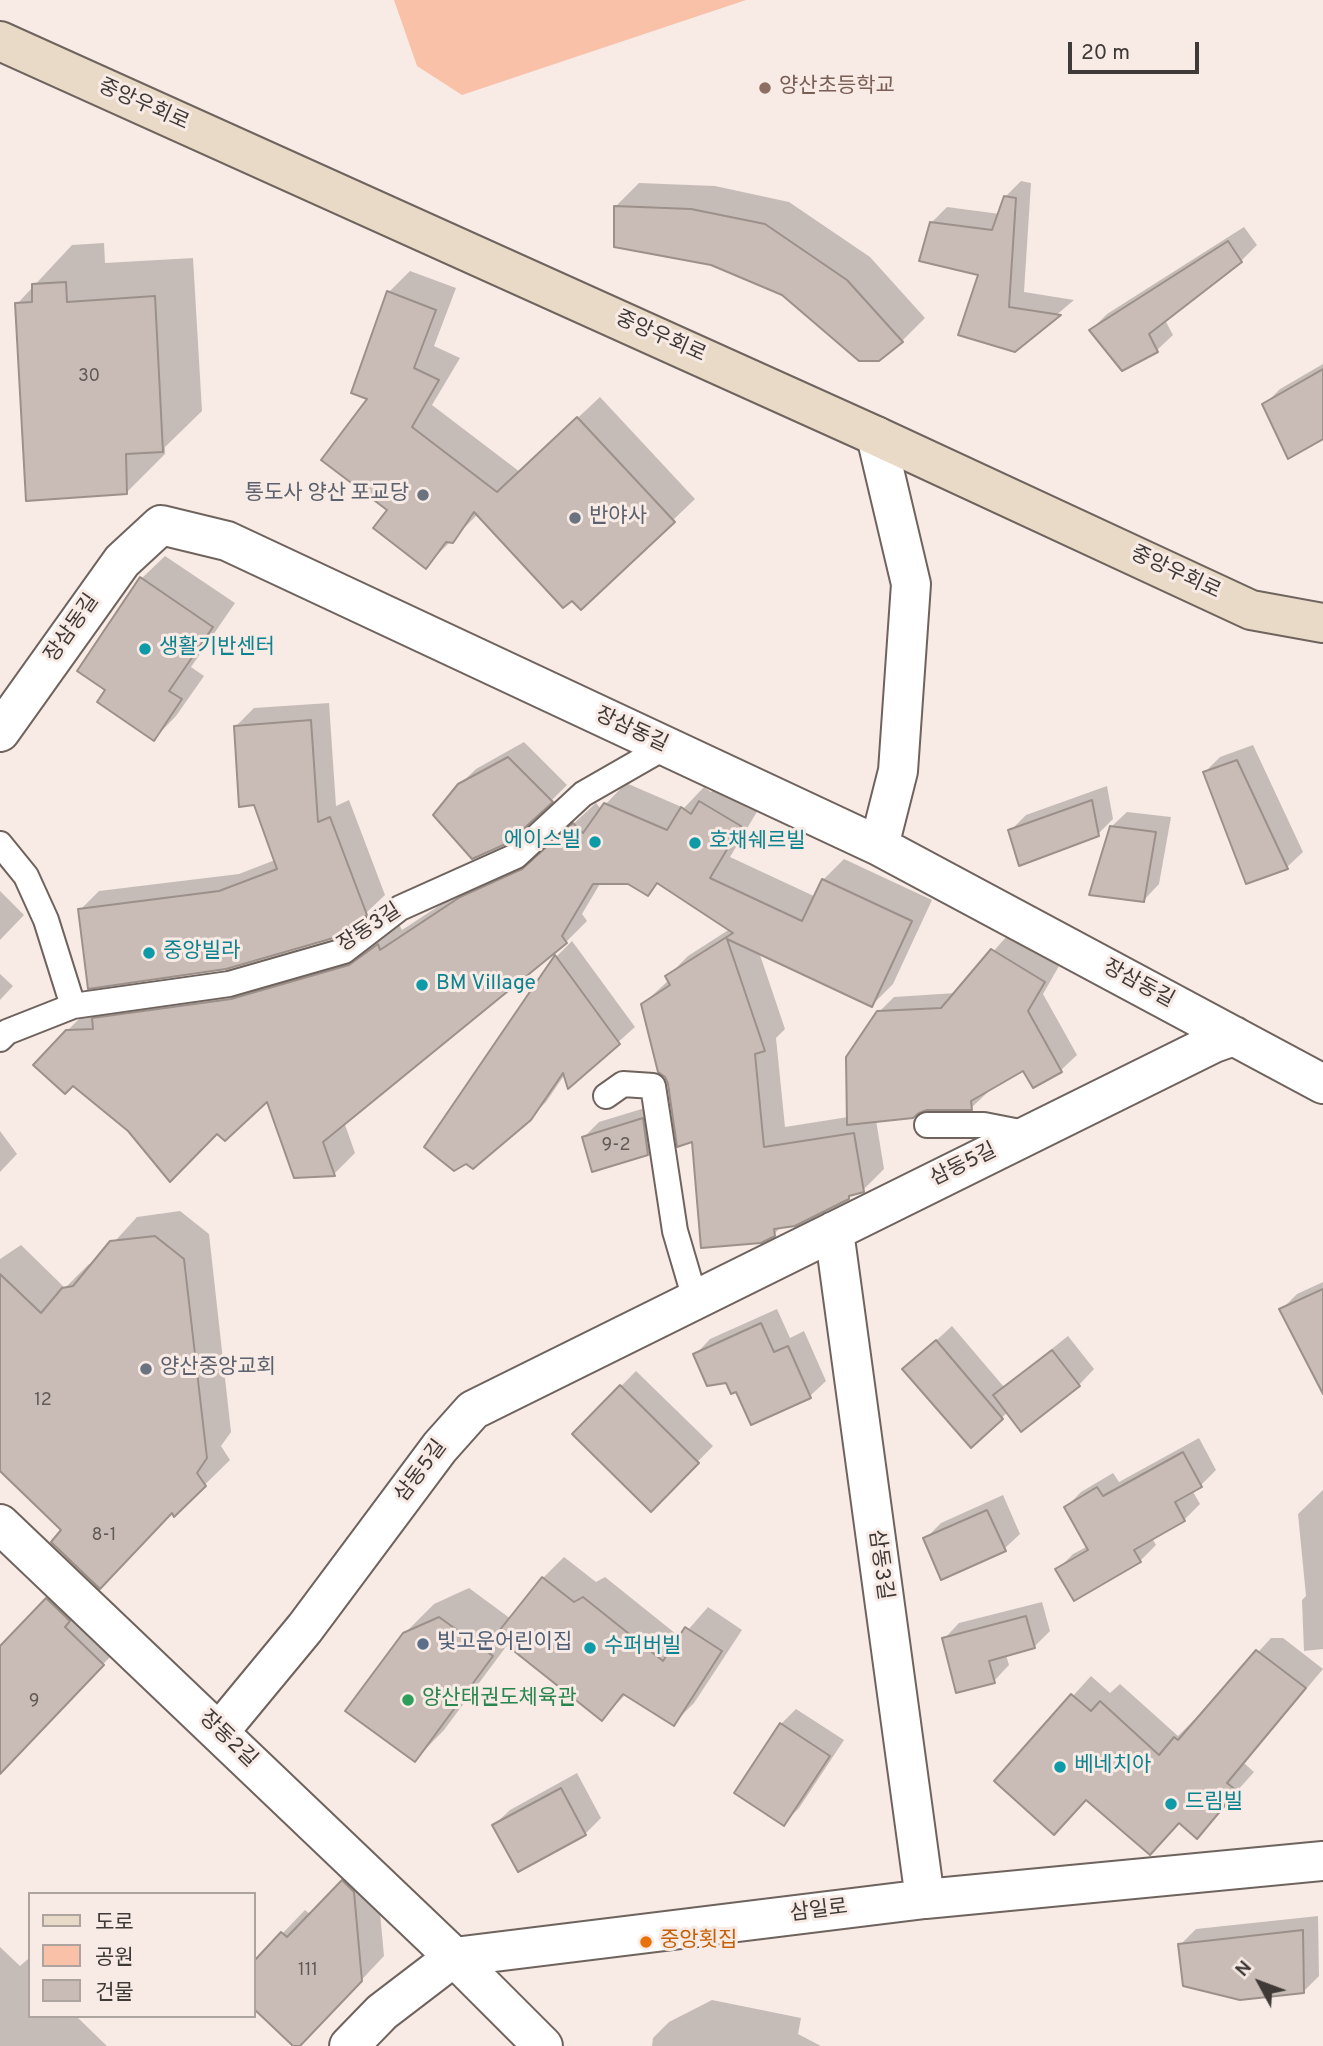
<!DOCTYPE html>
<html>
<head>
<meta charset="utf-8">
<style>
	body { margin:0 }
	#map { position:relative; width:1323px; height:2046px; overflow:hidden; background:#f8ebe5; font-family:Overpass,"Noto Sans KR",sans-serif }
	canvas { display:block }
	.legend { position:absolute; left:28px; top:1892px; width:228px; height:126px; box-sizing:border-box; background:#f8ebe5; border:2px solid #aea49f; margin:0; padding:9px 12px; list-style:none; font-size:21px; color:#3f3a37 }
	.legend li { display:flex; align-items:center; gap:14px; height:35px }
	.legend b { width:35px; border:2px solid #aea49f }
	.north { position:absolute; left:1225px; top:1948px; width:70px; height:70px; -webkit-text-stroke:5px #f8ebe5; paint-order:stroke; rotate:311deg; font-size:19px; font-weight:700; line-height:28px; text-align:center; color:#3f3a37 }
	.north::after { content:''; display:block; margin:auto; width:24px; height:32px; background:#3f3a37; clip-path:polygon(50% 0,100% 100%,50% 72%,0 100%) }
	.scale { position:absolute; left:1068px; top:42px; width:131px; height:32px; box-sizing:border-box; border:4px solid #3f3a37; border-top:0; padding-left:9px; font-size:21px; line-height:24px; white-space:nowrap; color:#3f3a37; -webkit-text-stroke:5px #f8ebe5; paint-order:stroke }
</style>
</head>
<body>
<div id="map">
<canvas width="1323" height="2046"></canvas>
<ul class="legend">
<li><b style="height:9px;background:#e8dac6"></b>도로</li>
<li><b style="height:19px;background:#f9c1a8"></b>공원</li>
<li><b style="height:19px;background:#c9bcb6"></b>건물</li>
</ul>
<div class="north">N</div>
<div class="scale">20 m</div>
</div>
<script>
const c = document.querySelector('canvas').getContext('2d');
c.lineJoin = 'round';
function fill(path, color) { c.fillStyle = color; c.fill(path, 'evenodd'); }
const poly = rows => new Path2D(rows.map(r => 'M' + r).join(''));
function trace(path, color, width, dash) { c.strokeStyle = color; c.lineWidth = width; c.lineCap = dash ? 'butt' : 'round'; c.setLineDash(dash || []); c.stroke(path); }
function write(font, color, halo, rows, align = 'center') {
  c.font = font + ' Overpass,"Noto Sans KR",sans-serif'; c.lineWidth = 6; c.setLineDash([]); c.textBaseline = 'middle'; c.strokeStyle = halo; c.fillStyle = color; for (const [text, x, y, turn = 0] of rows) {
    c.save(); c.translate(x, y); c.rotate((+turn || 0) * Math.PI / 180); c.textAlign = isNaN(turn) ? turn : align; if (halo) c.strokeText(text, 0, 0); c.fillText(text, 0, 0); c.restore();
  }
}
const green = poly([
	[394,0,746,0,462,95,417,66]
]);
const shadow = poly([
	[1021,181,1031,183,1024,292,1074,300,1015,350,980,274,931,223,947,207,1000,214,1005,197],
	[639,183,715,186,789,202,870,257,925,318,902,341,878,360,783,293,616,206],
	[1244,227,1257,245,1241,261,1165,320,1173,335,1157,350,1123,369,1091,330,1107,314],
	[104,243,105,263,193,258,202,411,165,447,165,454,126,493,17,304,72,245],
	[410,271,456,288,434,346,460,358,432,405,520,472,600,397,695,499,581,608,478,514,426,566,390,510,369,399,389,292],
	[1323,364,1323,437,1265,404,1280,389],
	[165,556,235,603,191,667,204,676,176,716,154,739,107,690,142,578],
	[329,703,336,806,349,800,385,895,366,913,80,910,99,891,239,874,275,860,235,727,254,708],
	[524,742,567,785,551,801,459,785,476,769],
	[1253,745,1303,852,1287,867,1247,882,1205,772,1220,757],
	[722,781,761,805,730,857,816,897,823,880,844,859,932,900,893,984,872,1005,759,952,785,1029,776,1038,785,1127,848,1117,878,1013,894,997,956,993,1008,935,1059,966,1043,994,1077,1055,1061,1070,1033,1086,1024,1069,986,1090,987,1093,971,1108,927,1108,876,1120,884,1169,863,1190,782,1226,774,1234,694,1140,669,1083,643,1004,669,980,667,977,688,956,730,929,659,882,648,893,628,882,601,882,582,914,587,921,566,942,344,1122,355,1153,334,1174,295,1177,268,1099,67,1031,89,1009,372,945,399,924,402,930,483,877,546,849,596,803,601,809,626,783,684,808,704,787,711,792],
	[1107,786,1113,819,1098,834,1010,831,1026,815],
	[1127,812,1171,817,1159,884,1144,900,1111,827],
	[0,891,24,915,0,940],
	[572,941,635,1027,569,1086,565,1074,546,1102,529,1119,466,1161,426,1147,557,956],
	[0,974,13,986,0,1000],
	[658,1104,663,1138,648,1154,584,1137,599,1122],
	[0,1131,17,1154,0,1172],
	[180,1211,209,1234,231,1432,221,1446,230,1460,175,1514,173,1511,64,1530,0,1469,0,1259,21,1245,65,1288,89,1264,95,1263,137,1217],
	[1323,1282,1323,1376,1281,1310,1297,1294],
	[777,1309,790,1338,804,1331,826,1381,810,1396,752,1422,737,1390,695,1355,710,1339],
	[952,1326,1004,1387,1068,1336,1094,1369,1079,1385,1008,1412,971,1445,905,1369],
	[636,1371,713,1446,651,1509,574,1434],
	[1199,1438,1216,1470,1201,1485,1192,1490,1200,1504,1184,1520,1152,1538,1156,1545,1140,1561,1075,1599,1058,1569,1073,1554,1088,1546,1066,1507,1081,1492,1113,1473,1119,1482],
	[1323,1490,1323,1649,1304,1651,1302,1600,1306,1596,1298,1514],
	[1003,1495,1020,1534,1004,1549,925,1539,941,1523],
	[564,1557,596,1582,605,1577,681,1638,708,1607,742,1630,694,1703,673,1724,626,1694,602,1719,508,1644,444,1730,415,1760,404,1634,434,1604,469,1588,511,1619,543,1578],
	[76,1570,98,1591,92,1596,132,1634,46,1724,0,1738,0,1649],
	[1042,1602,1050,1631,1034,1647,1006,1655,1009,1665,994,1681,944,1639,959,1623],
	[1271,1638,1283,1638,1323,1669,1244,1763,1254,1772,1197,1836,1180,1822,1150,1853,1087,1798,996,1781,1091,1676,1110,1693,1120,1684,1178,1736,1194,1720,1196,1721],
	[796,1709,844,1740,799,1808,784,1823,781,1724],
	[577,1773,601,1818,585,1834,494,1825,510,1810],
	[366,1859,376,1869,384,1956,319,2025,298,2046,295,2046,254,2007,254,1963,305,1910,310,1914],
	[1318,1916,1319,1976,1303,1992,1180,1945,1196,1929],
	[0,1947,20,1966,28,1959,30,1961,30,2016,76,2016,107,2046,0,2046],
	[712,2000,801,2018,798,2034,821,2046,652,2046,653,2038,669,2022]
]);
const building = poly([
	[1004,196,1016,198,1009,307,1061,315,1015,352,958,335,978,275,919,261,930,222,992,230,1004,196],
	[614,206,691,209,765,224,847,280,903,342,879,361,859,361,782,295,711,265,614,247,614,206],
	[1228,241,1242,262,1149,334,1158,352,1122,371,1089,330,1228,241],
	[66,282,67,302,155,296,163,452,126,454,127,494,26,501,15,303,32,302,32,284,66,282],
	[387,291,436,310,414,368,439,380,412,427,497,492,577,417,675,522,581,610,572,601,563,608,474,512,453,543,446,542,426,569,373,528,387,510,321,460,367,399,351,393,387,291],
	[1323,369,1323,439,1288,459,1262,404,1323,369],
	[140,577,213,627,169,691,182,699,154,741,97,702,105,690,77,671,140,577],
	[311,720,318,822,330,817,367,915,337,937,226,969,88,989,78,909,219,891,277,869,254,805,239,807,234,726,311,720],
	[508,757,553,802,508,843,472,859,433,815,458,784,508,757],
	[1237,760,1288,869,1246,884,1203,772,1237,760],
	[1092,800,1099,836,1019,866,1008,830,1092,800],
	[699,801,741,826,710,878,802,921,822,879,912,921,872,1007,727,939,765,1051,755,1054,764,1147,854,1133,864,1192,849,1196,849,1199,795,1226,774,1229,775,1236,761,1243,701,1248,692,1142,677,1147,668,1084,665,1077,658,1072,641,1004,670,985,665,976,733,933,657,883,648,896,628,884,593,884,562,936,567,943,323,1142,335,1176,294,1178,267,1102,225,1141,217,1134,170,1182,128,1131,73,1086,65,1094,33,1065,66,1030,93,1029,92,1018,231,999,349,965,378,944,380,950,460,897,522,869,573,823,583,833,604,803,667,830,681,807,691,814,699,801],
	[1110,826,1156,832,1144,902,1089,895,1110,826],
	[991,949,1045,982,1028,1011,1062,1072,1033,1088,1023,1071,971,1101,972,1110,927,1110,919,1113,913,1118,847,1125,846,1057,877,1011,941,1008,991,949],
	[555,955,620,1044,568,1089,563,1073,531,1120,473,1169,466,1164,454,1171,424,1147,555,955],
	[643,1118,648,1155,592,1172,582,1137,643,1118],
	[155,1236,184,1259,207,1458,197,1473,206,1486,174,1517,172,1513,100,1589,51,1542,61,1530,0,1471,0,1274,41,1313,62,1288,73,1286,110,1241,155,1236],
	[1323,1289,1323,1394,1279,1309,1323,1289],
	[761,1323,774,1352,788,1346,811,1398,751,1425,736,1392,731,1394,726,1383,707,1386,693,1354,761,1323],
	[936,1340,1003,1419,971,1448,902,1369,936,1340],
	[1052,1350,1080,1386,1021,1432,993,1395,1052,1350],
	[620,1385,699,1463,651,1512,572,1434,620,1385],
	[1183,1452,1202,1487,1175,1502,1185,1521,1134,1550,1141,1562,1074,1601,1055,1569,1088,1550,1064,1507,1097,1487,1103,1496,1183,1452],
	[987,1510,1006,1551,941,1580,923,1538,987,1510],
	[542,1577,574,1602,583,1597,663,1661,685,1627,722,1651,674,1726,623,1694,602,1721,495,1636,542,1577],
	[46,1598,70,1621,65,1627,104,1665,0,1774,0,1646,46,1598],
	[1026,1616,1035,1648,989,1661,995,1683,956,1693,942,1638,1026,1616],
	[439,1617,493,1656,415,1762,345,1711,403,1633,439,1617],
	[1256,1650,1306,1688,1227,1783,1237,1791,1197,1839,1179,1823,1150,1855,1086,1800,1054,1835,994,1781,1071,1694,1091,1711,1100,1701,1159,1755,1174,1737,1178,1740,1256,1650],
	[780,1723,830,1756,784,1826,734,1793,780,1723],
	[561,1788,586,1835,518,1872,492,1825,561,1788],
	[342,1880,354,1892,362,1981,300,2046,293,2046,254,2009,254,1961,281,1932,287,1937,342,1880],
	[1303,1930,1304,1993,1240,2000,1183,1986,1178,1944,1303,1930]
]);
const service = poly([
	[0,844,26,876,46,920,73,1006],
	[0,1039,7,1032,73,1006,229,984,344,951,400,908,516,856,583,794,665,747],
	[606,1096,623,1084,653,1086,675,1231,695,1299],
	[927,1125,984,1125,1030,1134]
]);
const minor = poly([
	[876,436,911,584,898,771,879,846],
	[0,732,122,561,161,525,227,541,879,846,1323,1084],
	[834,1231,925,1899],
	[0,1524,454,1957,543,2046],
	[219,1732,305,1628,440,1447,473,1410,1214,1043,1234,1036],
	[349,2046,382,2012,454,1957,925,1899,1323,1861]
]);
const secondary = poly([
	[0,41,876,436,1251,610,1323,623]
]);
const markers = [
	[765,88,7,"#8d6e63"],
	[423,495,7,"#6b7280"],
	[575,518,7,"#6b7280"],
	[145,649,7,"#0f9aa8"],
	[595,842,7,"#0f9aa8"],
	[695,843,7,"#0f9aa8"],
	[149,953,7,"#0f9aa8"],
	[422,985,7,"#0f9aa8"],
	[146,1369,7,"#6b7280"],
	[423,1644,7,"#5c6f8a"],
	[590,1648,7,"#0f9aa8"],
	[408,1700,7,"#2e9e5b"],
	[1060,1767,7,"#0f9aa8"],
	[1171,1804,7,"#0f9aa8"],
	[646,1942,7,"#e8710a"]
];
const numberNames = [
	["30",89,377],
	["9-2",616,1146],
	["12",43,1401],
	["8-1",104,1536],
	["9",34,1702],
	["111",308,1971]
];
const educationNames = [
	["양산초등학교",779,88]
];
const streetNames = [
	["중앙우회로",143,106,24],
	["중앙우회로",660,338,24],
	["중앙우회로",1175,574,25],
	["장삼동길",73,629,-55],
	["장삼동길",631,731,25],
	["장동3길",370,929,-33],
	["장삼동길",1138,985,28],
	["삼동5길",964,1166,-26],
	["삼동5길",422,1472,-53],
	["삼동3길",879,1565,82],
	["장동2길",227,1740,44],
	["삼일로",819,1912,-7]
];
const worshipNames = [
	["통도사 양산 포교당",409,495,"right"],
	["반야사",589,518],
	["양산중앙교회",160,1369]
];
const cultureNames = [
	["생활기반센터",159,649],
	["에이스빌",581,842,"right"],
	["호채쉐르빌",709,843],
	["중앙빌라",163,953],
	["BM Village",436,985],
	["수퍼버빌",604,1648],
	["베네치아",1074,1767],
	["드림빌",1185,1804]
];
const serviceNames = [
	["빛고운어린이집",437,1644]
];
const leisureNames = [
	["양산태권도체육관",422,1700]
];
const foodNames = [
	["중앙횟집",660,1942]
];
fill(green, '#f9c1a8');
fill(shadow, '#0003');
fill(building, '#c9bcb6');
trace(building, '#9c908a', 2);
trace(service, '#6f635e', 28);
trace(minor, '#6f635e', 42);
trace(secondary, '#6f635e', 42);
trace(service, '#fff', 24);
trace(minor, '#fff', 38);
trace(secondary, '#e8dac6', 38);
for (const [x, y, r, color] of markers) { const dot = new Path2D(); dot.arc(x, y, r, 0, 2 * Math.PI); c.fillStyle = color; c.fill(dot); trace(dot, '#f8ebe5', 2.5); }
write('18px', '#625a57', null, numberNames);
write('21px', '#785e54', '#f8ebe5', educationNames, 'left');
write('21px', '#3f3a37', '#f8ebe5', streetNames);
write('21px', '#5b616d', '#f8ebe5', worshipNames, 'left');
write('21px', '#0d838f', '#f8ebe5', cultureNames, 'left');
write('21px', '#4e5e75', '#f8ebe5', serviceNames, 'left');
write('21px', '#27864d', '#f8ebe5', leisureNames, 'left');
write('21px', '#c56008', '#f8ebe5', foodNames, 'left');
</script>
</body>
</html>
